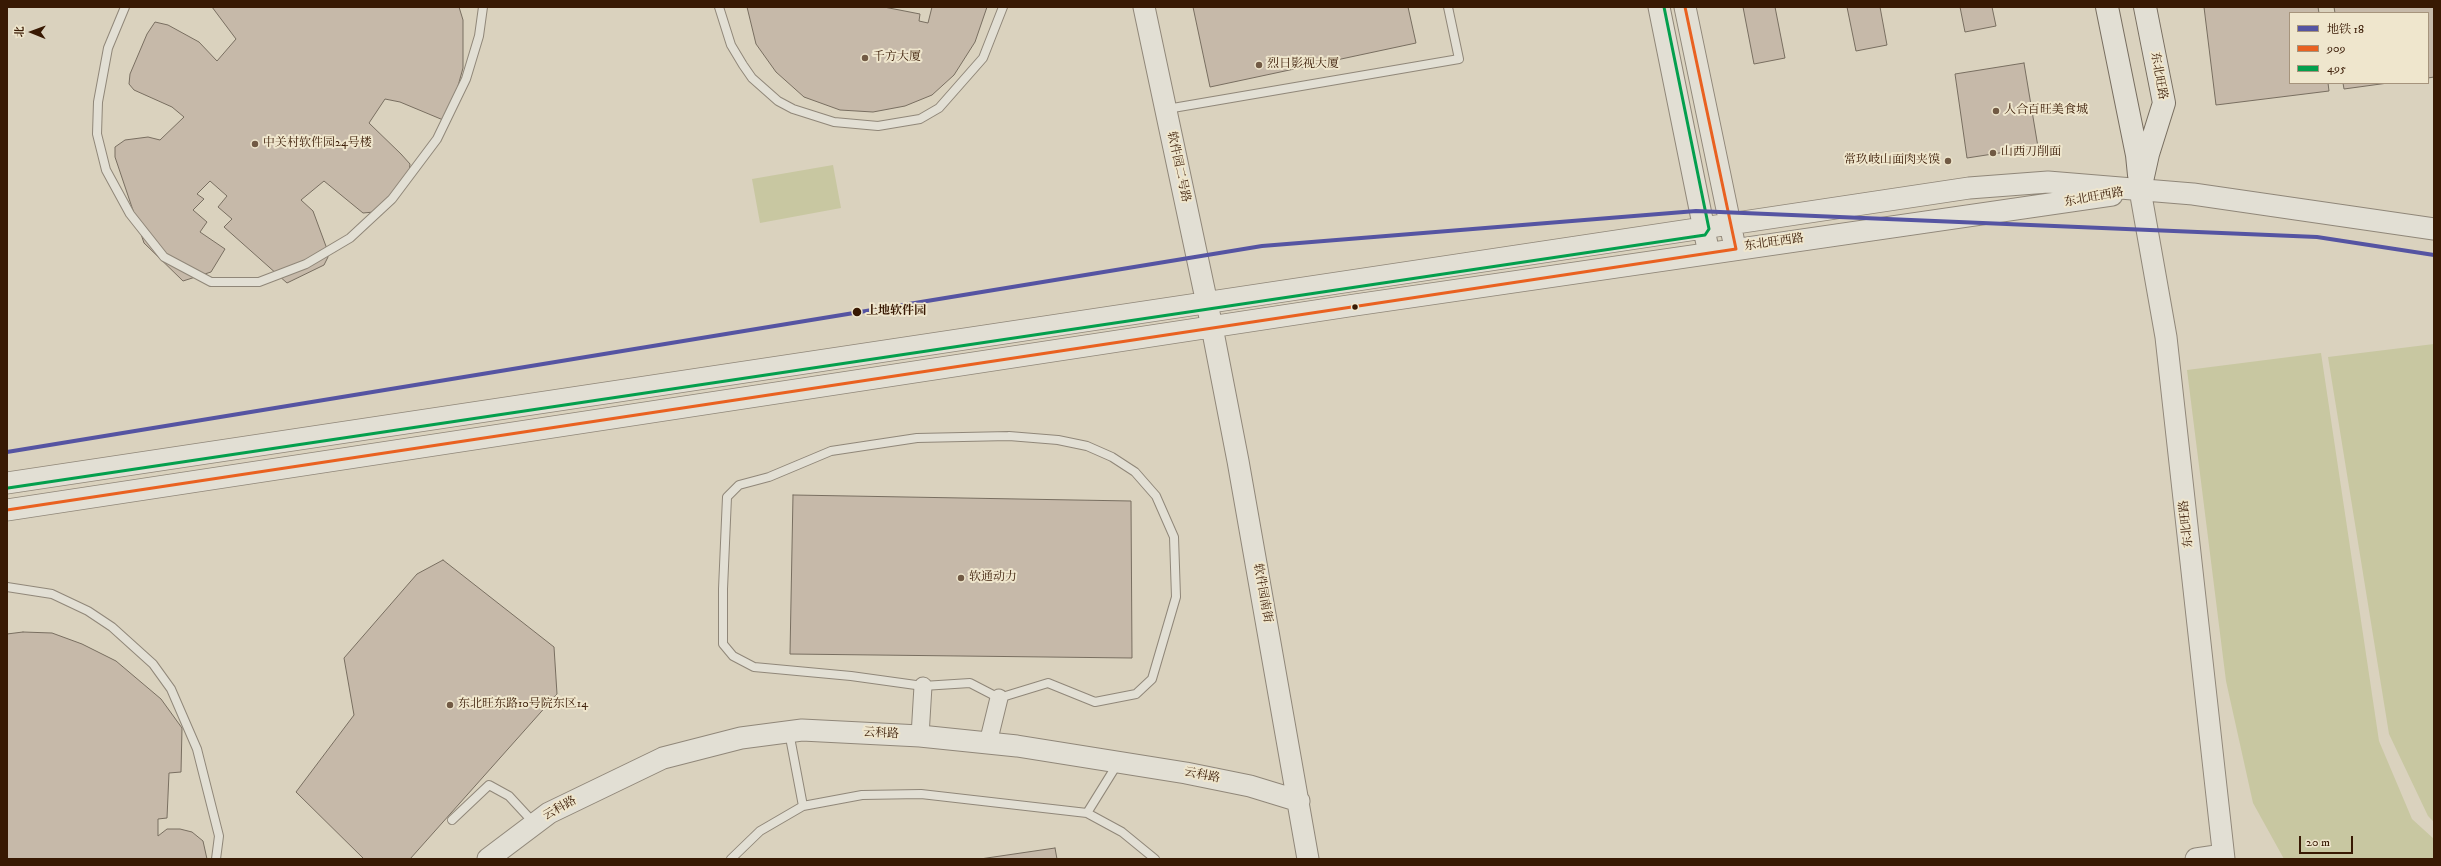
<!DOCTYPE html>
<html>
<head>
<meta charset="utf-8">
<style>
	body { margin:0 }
	#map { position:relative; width:2441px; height:866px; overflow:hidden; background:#dad2be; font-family:"IM FELL DW Pica","Noto Serif SC",serif }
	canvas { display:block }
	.frame { position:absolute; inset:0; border:8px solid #381903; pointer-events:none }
	.legend { position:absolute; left:2289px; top:12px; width:140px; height:72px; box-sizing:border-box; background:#efe6cd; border:1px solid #a6947c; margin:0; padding:5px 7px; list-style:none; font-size:12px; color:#381903 }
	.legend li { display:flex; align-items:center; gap:8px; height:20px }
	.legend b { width:20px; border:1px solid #a6947c }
	.north { position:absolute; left:12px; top:12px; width:40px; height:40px; -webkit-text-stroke:3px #efe6cd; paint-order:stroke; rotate:271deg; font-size:11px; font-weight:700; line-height:16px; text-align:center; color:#381903 }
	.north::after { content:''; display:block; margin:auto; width:14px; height:18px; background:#381903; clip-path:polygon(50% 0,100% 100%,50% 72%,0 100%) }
	.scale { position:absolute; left:2299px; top:836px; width:54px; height:18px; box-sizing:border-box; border:2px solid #381903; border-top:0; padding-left:5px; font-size:12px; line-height:14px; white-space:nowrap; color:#381903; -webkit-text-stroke:3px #efe6cd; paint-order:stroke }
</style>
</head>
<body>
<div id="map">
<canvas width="2441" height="866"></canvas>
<div class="frame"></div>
<ul class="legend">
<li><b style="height:5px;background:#5554a2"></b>地铁 18</li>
<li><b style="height:5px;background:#e96120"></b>909</li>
<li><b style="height:5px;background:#039f4d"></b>495</li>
</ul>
<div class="north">北</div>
<div class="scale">20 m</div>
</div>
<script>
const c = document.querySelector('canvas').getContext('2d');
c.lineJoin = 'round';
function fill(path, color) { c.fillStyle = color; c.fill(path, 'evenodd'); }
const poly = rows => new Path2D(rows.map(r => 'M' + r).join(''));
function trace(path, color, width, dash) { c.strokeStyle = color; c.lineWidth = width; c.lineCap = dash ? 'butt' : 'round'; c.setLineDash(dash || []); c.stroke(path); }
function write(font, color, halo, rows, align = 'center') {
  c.font = font + ' "IM FELL DW Pica","Noto Serif SC",serif'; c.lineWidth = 4; c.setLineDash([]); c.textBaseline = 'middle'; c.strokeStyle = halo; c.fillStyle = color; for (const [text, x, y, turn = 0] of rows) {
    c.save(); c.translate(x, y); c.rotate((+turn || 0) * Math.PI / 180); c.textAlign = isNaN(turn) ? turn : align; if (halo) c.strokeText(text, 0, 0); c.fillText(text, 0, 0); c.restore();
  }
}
const green = poly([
	[833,165,841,208,760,223,752,179],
	[2434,344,2434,822,2428,816,2389,734,2328,357],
	[2321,353,2379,741,2412,819,2434,839,2434,859,2284,859,2253,803,2226,681,2187,370]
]);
const building = poly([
	[212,7,459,7,463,20,463,68,448,122,400,102,385,99,369,123,401,154,410,164,409,173,399,189,374,212,363,213,324,181,301,200,313,211,327,249,328,257,324,265,287,283,224,227,232,219,218,207,227,196,210,181,197,194,204,199,193,210,207,222,200,232,225,249,211,272,183,281,144,243,115,157,115,147,125,140,148,137,160,140,184,117,172,107,134,90,129,84,130,74,147,34,155,22,168,25,199,42,217,61,236,39,212,7],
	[747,7,884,7,920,14,919,21,928,23,932,7,987,7,975,42,954,75,932,95,905,106,873,112,840,110,804,97,776,72,756,44,747,7],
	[1193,7,1408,7,1416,43,1210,87,1193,7],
	[1743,7,1775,7,1785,58,1754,64,1743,7],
	[1847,7,1880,7,1887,45,1856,51,1847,7],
	[1960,7,1992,7,1996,26,1965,32,1960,7],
	[2204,7,2318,7,2319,13,2290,13,2290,83,2328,83,2329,91,2216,105,2204,7],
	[2334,7,2434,7,2434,77,2428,78,2428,13,2335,13,2334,7],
	[2024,63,2038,147,1967,158,1955,74,2024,63],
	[2343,83,2388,83,2344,89,2343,83],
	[793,495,1131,501,1132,658,790,654,793,495],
	[443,560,554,647,557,694,410,859,364,859,296,792,354,715,344,658,417,574,443,560],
	[23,632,52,633,82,644,116,661,161,699,182,728,181,772,169,773,167,818,158,819,158,836,167,829,180,829,192,832,203,841,207,859,7,859,7,634,23,632],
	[1055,848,1057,859,980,859,1055,848]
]);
const service = poly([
	[125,7,108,48,98,102,97,134,106,170,130,214,164,257,211,282,259,282,306,264,350,238,392,199,437,139,466,79,479,36,483,7],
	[719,7,731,45,743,65,752,78,778,101,793,109,834,122,878,126,920,119,939,108,983,58,1003,7],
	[1167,109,1459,59,1448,7],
	[1009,436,1058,440,1087,446,1112,457,1135,472,1156,496,1174,537,1176,597,1152,679,1136,694,1095,702,1048,683,999,698,970,683,923,686,851,676,754,667,733,656,723,644,723,589,727,497,739,485,769,477,831,451,917,438,1009,436],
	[7,587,52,594,88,611,112,627,153,664,171,689,197,749,219,836,216,859],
	[1118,763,1087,813,1122,832,1155,859],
	[803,806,862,795,921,794,1087,813],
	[452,820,489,785,509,796,534,823],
	[731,859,760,831,803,806,789,732]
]);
const minor = poly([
	[920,736,923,686],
	[988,743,999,698]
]);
const tertiary = poly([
	[1144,7,1212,327,1238,461,1308,859],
	[1659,7,1707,244],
	[1685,7,1733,238],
	[2140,190,2166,337,2224,859],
	[7,483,1969,188,2048,182,2193,194,2434,229],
	[7,510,1355,305,2112,195],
	[488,859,549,813,663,758,741,738,802,730,920,736,1017,746,1186,773,1250,786,1299,801],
	[2196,859,2223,855]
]);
const secondary = poly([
	[2107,7,2137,155,2139,175],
	[2140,190,2148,154,2164,103,2145,7]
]);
const bus1 = poly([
	[7,510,1736,249,1685,7]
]);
const bus2 = poly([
	[8,488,1705,235,1709,229,1664,7]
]);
const metro1 = poly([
	[7,452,1262,246,1696,211,2317,237,2434,255]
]);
const markers = [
	[865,58,4,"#715a44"],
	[1259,65,4,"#715a44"],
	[1996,111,4,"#715a44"],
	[255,144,4,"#715a44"],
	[1993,153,4,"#715a44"],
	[1948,161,4,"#715a44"],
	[1355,307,3.5,"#381903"],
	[857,312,5,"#381903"],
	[961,578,4,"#715a44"],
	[450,705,4,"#715a44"]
];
const poiNames = [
	["千方大厦",873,58],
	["烈日影视大厦",1267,65],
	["人合百旺美食城",2004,111],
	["中关村软件园24号楼",263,144],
	["山西刀削面",2001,153],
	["常玖岐山面肉夹馍",1940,161,"right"],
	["软通动力",969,578],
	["东北旺东路10号院东区14",458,705]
];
const streetNames = [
	["东北旺路",2158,76,80],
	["软件园二号路",1178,167,78],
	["东北旺西路",2094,198,-10],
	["东北旺西路",1774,243,-8],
	["东北旺路",2187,524,-96],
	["软件园南街",1262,593,80],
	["云科路",881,734,3],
	["云科路",1202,776,11],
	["云科路",560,809,-29]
];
const stopNames = [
	["上地软件园",866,312]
];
fill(green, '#c8c7a1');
fill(building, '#c6b9a9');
trace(building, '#786e60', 1);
trace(service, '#908779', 10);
trace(minor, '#908779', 19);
trace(tertiary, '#908779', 23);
trace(secondary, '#786e60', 24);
trace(service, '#e2dfd4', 8);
trace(minor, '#e2dfd4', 17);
trace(tertiary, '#e2dfd4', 21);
trace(secondary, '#e2dfd4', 22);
trace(bus1, '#e96120', 3);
trace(bus2, '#039f4d', 3);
trace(metro1, '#5554a2', 4);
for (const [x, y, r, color] of markers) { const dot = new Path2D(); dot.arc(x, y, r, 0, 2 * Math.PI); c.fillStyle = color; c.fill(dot); trace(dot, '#efe6cd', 1.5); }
write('12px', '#381903', '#efe6cd', poiNames, 'left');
write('12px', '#381903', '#efe6cd', streetNames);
write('bold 12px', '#381903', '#efe6cd', stopNames, 'left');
</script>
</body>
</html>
